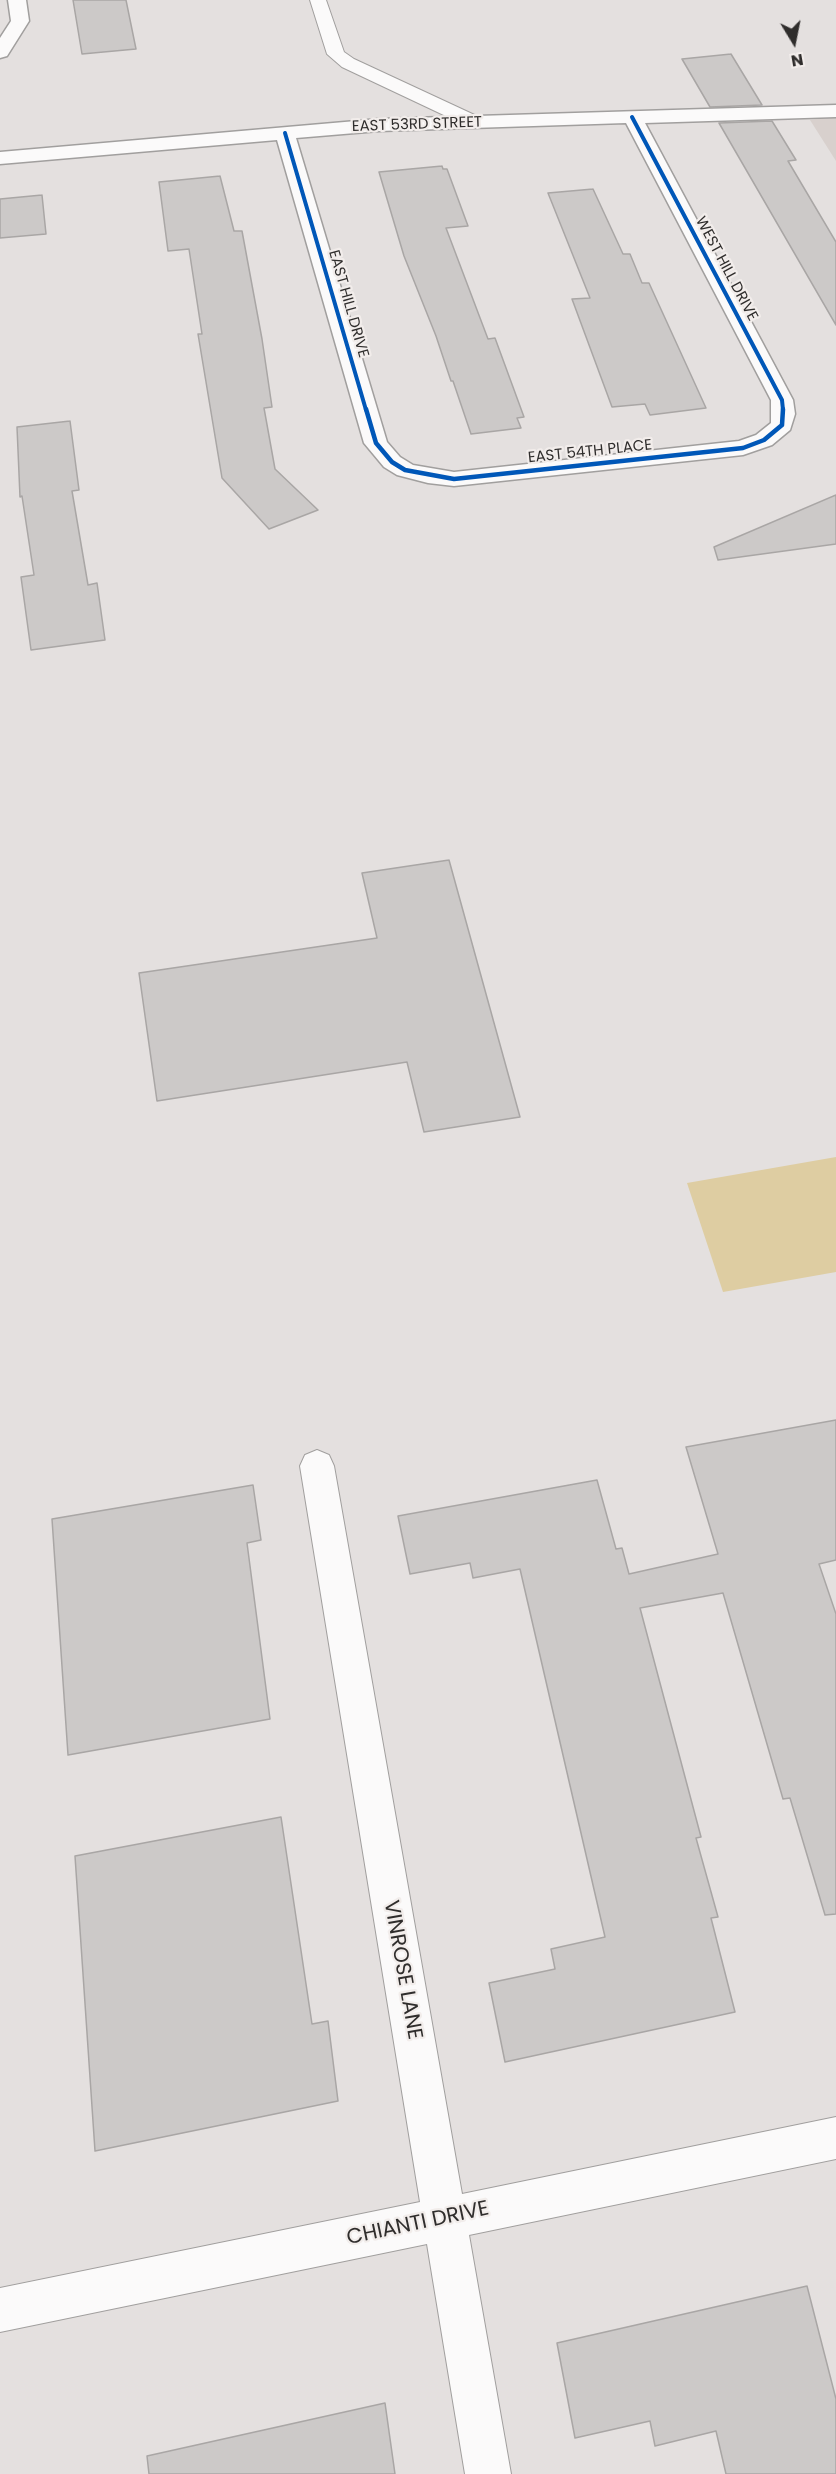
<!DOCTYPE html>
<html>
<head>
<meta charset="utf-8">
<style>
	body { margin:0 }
	#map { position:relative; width:836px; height:2474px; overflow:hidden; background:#e4e0df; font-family:Poppins,sans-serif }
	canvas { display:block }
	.north { position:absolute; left:764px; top:12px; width:60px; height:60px; -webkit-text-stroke:4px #f2edeb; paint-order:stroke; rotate:170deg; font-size:16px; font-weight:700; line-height:24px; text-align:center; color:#2f2d2c }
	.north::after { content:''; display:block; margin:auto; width:21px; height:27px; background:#2f2d2c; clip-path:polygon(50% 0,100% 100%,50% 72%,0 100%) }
</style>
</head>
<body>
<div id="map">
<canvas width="836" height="2474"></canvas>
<div class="north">N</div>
</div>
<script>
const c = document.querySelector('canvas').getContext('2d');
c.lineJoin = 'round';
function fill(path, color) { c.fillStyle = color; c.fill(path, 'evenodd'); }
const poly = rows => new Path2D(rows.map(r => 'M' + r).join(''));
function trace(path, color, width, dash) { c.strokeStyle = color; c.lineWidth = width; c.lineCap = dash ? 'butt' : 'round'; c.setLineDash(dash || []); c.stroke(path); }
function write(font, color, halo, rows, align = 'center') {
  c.font = font + ' Poppins,sans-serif'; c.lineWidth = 4.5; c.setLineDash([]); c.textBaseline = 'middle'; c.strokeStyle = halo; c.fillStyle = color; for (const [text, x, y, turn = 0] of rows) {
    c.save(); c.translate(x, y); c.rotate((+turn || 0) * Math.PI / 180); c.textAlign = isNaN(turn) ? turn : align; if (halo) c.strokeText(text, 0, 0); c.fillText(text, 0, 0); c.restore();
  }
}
const built = poly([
	[836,117,836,161,810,120]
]);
const green = poly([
	[836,1157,836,1272,723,1292,687,1183]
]);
const building = poly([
	[73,0,126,0,136,49,82,54,73,0],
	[731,54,762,105,710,107,682,59,731,54],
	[772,121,796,160,788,161,836,242,836,325,719,123,772,121],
	[442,166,443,169,447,169,468,226,446,228,488,339,495,338,524,417,517,418,521,428,471,434,453,381,451,381,436,336,404,256,379,172,442,166],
	[220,176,234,231,242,231,262,339,272,407,264,408,275,469,318,510,269,529,222,478,198,334,202,334,189,249,168,251,159,182,220,176],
	[593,189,623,254,630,254,642,283,649,283,706,408,650,415,645,404,612,407,572,299,590,298,548,193,593,189],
	[42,195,46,234,0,238,0,199,42,195],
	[70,421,79,490,72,491,88,585,97,583,105,640,31,650,21,577,34,575,22,496,20,497,17,427,70,421],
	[836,495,836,544,718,560,714,547,836,495],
	[449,860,520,1117,424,1132,407,1062,157,1101,139,973,377,938,362,873,449,860],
	[836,1420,836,1560,819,1564,836,1614,836,1914,825,1915,790,1798,783,1799,723,1593,640,1608,701,1837,696,1838,718,1917,711,1918,735,2012,505,2062,489,1983,555,1969,551,1949,605,1937,520,1569,473,1578,470,1563,410,1574,398,1516,597,1480,616,1549,622,1548,629,1574,718,1554,686,1447,836,1420],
	[253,1485,261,1540,247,1543,270,1719,68,1755,52,1519,253,1485],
	[281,1817,312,2024,328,2021,338,2101,95,2151,75,1856,281,1817],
	[807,2286,836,2399,836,2474,726,2474,716,2431,655,2446,650,2421,575,2438,557,2343,807,2286],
	[385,2403,395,2474,149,2474,147,2456,385,2403]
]);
const lane = poly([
	[310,0,326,0,344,52,354,59,481,118,483,122,481,126,467,126,342,67,327,54,310,0],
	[317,1450,329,1455,334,1466,462,2194,836,2117,836,2159,469,2235,511,2474,465,2474,427,2244,0,2332,0,2288,420,2202,300,1466,305,1455,317,1450]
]);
const street = poly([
	[8,0,26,0,29,21,7,56,0,58,0,38,11,21,8,0],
	[836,105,836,117,645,123,793,400,795,414,790,430,772,445,743,455,454,486,428,483,397,475,384,467,364,443,277,140,0,164,0,152,379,119,836,105],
	[626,123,771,400,771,423,756,435,739,441,454,472,413,465,400,457,387,442,296,138,379,131,626,123]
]);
const cyclewayFar1 = poly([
	[632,117,782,400,783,410],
	[285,133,366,410]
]);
const cycleway = poly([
	[366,409,376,443,392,462,405,470,454,479,743,448,764,440,782,425,783,409]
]);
const farStreetnames = [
	["EAST 53RD STREET",417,125,-2],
	["WEST HILL DRIVE",726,269,62],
	["EAST HILL DRIVE",348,304,74],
	["EAST 54TH PLACE",590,452,-6]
];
const nearStreetnames = [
	["VINROSE LANE",402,1970,80],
	["CHIANTI DRIVE",418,2224,-12]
];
fill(built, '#d8d0cd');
fill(green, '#decda2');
fill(building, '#ccc9c8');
trace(building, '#a9a6a5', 1.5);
trace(lane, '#a19f9e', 2);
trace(street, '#a19f9e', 3);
fill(lane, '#fbfafa');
fill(street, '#fbfafa');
trace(cyclewayFar1, '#0057b8', 4);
trace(cycleway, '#0057b8', 4.5);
write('15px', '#2f2d2c', '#f2edeb', farStreetnames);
write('21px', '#2f2d2c', '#f2edeb', nearStreetnames);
</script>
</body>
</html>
